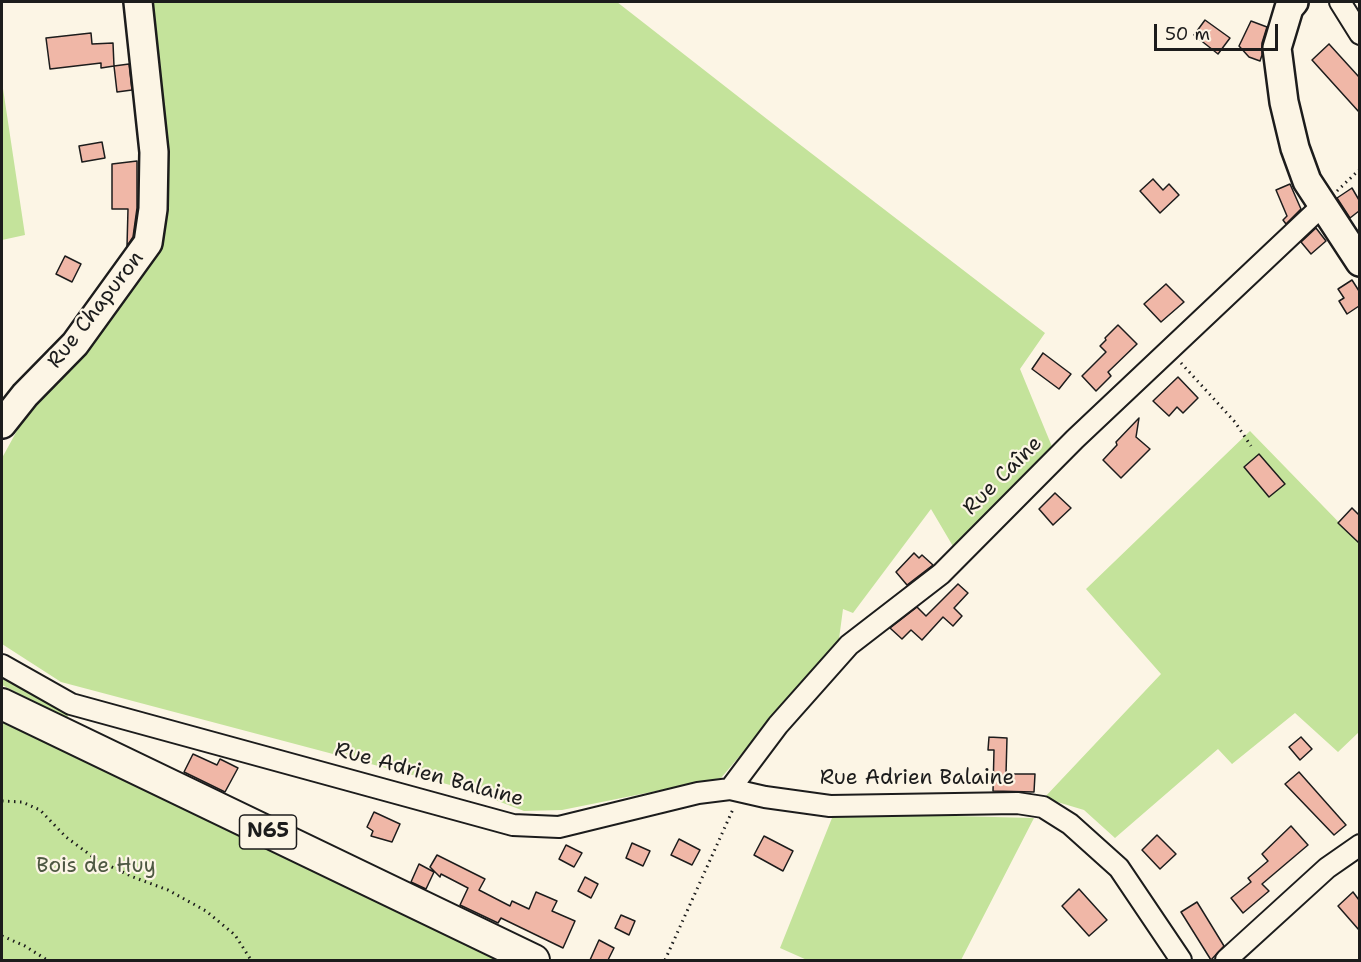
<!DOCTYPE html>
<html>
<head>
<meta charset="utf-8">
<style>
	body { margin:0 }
	#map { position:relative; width:1361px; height:962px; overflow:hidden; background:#fcf5e5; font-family:"Shantell Sans",sans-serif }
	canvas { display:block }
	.frame { position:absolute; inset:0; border:3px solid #1c1c1c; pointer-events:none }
	.scale { position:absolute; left:1154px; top:24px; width:124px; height:27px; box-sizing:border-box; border:3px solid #1c1c1c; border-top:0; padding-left:8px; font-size:18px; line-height:21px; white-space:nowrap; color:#1c1c1c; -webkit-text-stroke:4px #fcf5e5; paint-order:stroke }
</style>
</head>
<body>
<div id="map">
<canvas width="1361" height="962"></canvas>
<div class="frame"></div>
<div class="scale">50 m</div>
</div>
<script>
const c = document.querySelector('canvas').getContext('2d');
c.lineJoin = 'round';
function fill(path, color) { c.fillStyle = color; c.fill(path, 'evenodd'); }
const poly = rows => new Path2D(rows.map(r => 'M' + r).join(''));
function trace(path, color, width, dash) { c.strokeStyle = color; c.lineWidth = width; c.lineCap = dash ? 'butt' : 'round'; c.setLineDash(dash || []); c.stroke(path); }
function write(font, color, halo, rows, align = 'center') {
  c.font = font + ' "Shantell Sans",sans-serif'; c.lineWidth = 4.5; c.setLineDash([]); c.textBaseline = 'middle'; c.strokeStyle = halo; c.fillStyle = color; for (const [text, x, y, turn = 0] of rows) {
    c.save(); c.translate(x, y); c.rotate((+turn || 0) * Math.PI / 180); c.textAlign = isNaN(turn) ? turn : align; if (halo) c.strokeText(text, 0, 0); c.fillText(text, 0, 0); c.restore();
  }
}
const green = poly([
	[151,2,617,2,781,130,1045,333,1020,369,1053,449,954,548,931,509,853,613,843,609,839,639,721,778,562,810,524,811,469,790,61,682,2,644,2,458,30,407,86,350,140,279,166,222],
	[2,82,25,235,2,240],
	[1250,431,1359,543,1359,732,1338,752,1295,713,1232,764,1218,749,1115,838,1084,810,1044,798,1161,674,1086,589],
	[2,672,71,710,67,718,2,685],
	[2,718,500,960,2,960],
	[834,813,1034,818,961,960,807,960,780,948]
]);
const building = poly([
	[1205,20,1230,38,1218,54,1194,35,1205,20],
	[1251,21,1267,27,1262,43,1262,55,1260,61,1249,57,1239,46,1251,21],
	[91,33,92,44,113,43,114,66,101,68,101,63,50,69,46,38,91,33],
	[1329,44,1359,77,1359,112,1312,60,1329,44],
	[129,64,132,90,117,92,114,66,129,64],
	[102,142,105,158,82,162,79,146,102,142],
	[137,161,137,208,133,237,127,246,128,209,112,209,112,164,137,161],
	[1153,179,1163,190,1169,184,1179,195,1160,213,1140,191,1153,179],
	[1290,184,1301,209,1286,224,1283,220,1287,216,1276,190,1290,184],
	[1352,188,1359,200,1359,211,1350,218,1337,198,1352,188],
	[1316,228,1326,241,1311,254,1301,242,1316,228],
	[65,256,81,264,72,282,56,274,65,256],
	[1352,280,1359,291,1359,306,1347,314,1339,301,1344,298,1338,289,1352,280],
	[1166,284,1184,302,1161,322,1144,304,1166,284],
	[1118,325,1137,344,1108,372,1111,376,1096,391,1082,376,1106,352,1100,346,1106,340,1105,338,1118,325],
	[1043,353,1071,374,1059,389,1032,369,1043,353],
	[1178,377,1198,398,1183,413,1177,407,1169,416,1153,401,1178,377],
	[1139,418,1136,437,1150,449,1121,478,1103,460,1117,445,1116,442,1139,418],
	[1259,454,1285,484,1269,497,1244,467,1259,454],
	[1055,493,1071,508,1053,525,1039,509,1055,493],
	[1352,508,1359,515,1359,543,1338,523,1352,508],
	[914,553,919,558,922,555,933,565,907,585,896,572,914,553],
	[958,584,968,593,954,608,962,616,953,626,943,617,922,640,911,630,902,639,890,628,917,607,926,616,958,584],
	[989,737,1007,738,1006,774,1035,774,1034,792,993,791,994,750,988,750,989,737],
	[1301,737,1312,749,1300,760,1289,747,1301,737],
	[193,754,217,765,220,759,238,768,225,792,184,772,193,754],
	[1299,772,1346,825,1334,835,1285,784,1299,772],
	[374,812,400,824,392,842,371,836,373,831,367,827,374,812],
	[1291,826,1308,845,1262,884,1269,891,1243,913,1231,898,1251,882,1248,878,1268,861,1262,854,1291,826],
	[1157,835,1176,854,1160,869,1142,850,1157,835],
	[764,836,793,851,783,871,754,855,764,836],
	[679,839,700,850,692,865,671,855,679,839],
	[632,843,650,851,643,866,626,858,632,843],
	[566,845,582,853,574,867,559,859,566,845],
	[437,855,485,879,479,890,510,906,512,901,529,909,536,892,557,901,552,911,575,921,563,948,501,918,498,923,460,905,468,888,441,874,440,877,430,867,437,855],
	[419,864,434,872,426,889,411,882,419,864],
	[585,877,598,884,591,898,578,891,585,877],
	[1079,889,1107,920,1089,936,1062,906,1079,889],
	[1353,892,1359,900,1359,930,1338,906,1353,892],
	[1197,902,1224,946,1211,960,1181,912,1197,902],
	[621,915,635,921,629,935,615,928,621,915],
	[599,940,614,948,608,960,590,960,599,940]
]);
const path = poly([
	[1337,191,1360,169],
	[1181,363,1235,422,1251,446],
	[2,801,22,802,40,810,66,837,97,860,133,877,168,890,206,911,235,935,251,960],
	[2,936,25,946,47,960],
	[665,960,734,807]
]);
const street = poly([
	[1340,2,1360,34],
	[2,665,71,704,513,825,559,827,698,793,730,789,765,797,830,806,1017,803,1043,807,1070,824,1119,868,1181,960],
	[730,789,778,725,849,645,941,574,1075,439,1322,206],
	[1226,960,1327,868,1360,845]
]);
const secondary = poly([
	[1294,2,1289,8,1277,48,1284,102,1295,148,1307,181,1360,262],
	[2,424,25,395,75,344,148,243,153,209,154,152,138,2]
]);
const primary = poly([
	[2,704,534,960]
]);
const shields = [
	[268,832,57]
];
const shieldNames = [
	["N65",268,832]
];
const streetNames = [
	["Rue Chapuron",96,310,-52],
	["Rue Caîne",1003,476,-45],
	["Rue Adrien Balaine",429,775,15],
	["Rue Adrien Balaine",917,779]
];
const parkNames = [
	["Bois de Huy",96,867]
];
fill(green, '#c4e39b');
fill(building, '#f0b7a7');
trace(building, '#1c1c1c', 1.5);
trace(street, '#1c1c1c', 24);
trace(secondary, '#1c1c1c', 32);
trace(primary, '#1c1c1c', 34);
trace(path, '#1c1c1c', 3, [1.5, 4.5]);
trace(street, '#fcf5e5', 20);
trace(secondary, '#fcf5e5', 27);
trace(primary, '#fcf5e5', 30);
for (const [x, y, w] of shields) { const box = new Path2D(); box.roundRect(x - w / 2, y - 17, w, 34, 4.5); c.fillStyle = '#fcf5e5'; c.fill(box); trace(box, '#1c1c1c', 1.5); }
write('bold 20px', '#1c1c1c', null, shieldNames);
write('21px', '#1c1c1c', '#fcf5e5', streetNames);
write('21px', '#4e5842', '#fcf5e5', parkNames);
</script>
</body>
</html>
